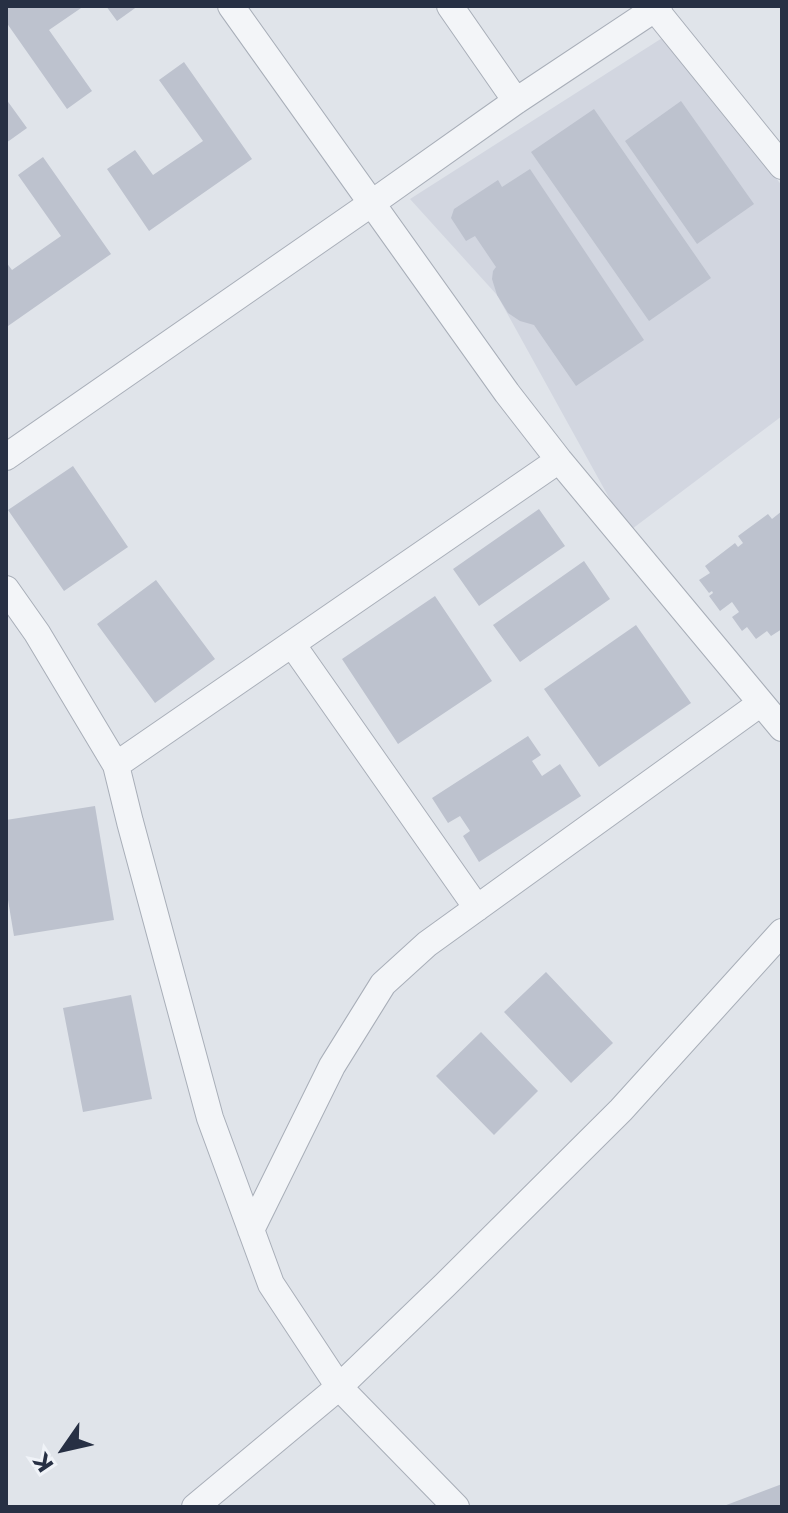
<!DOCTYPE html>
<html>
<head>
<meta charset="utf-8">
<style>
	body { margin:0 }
	#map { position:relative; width:788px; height:1513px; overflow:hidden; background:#e0e4ea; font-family:"DejaVu Sans",sans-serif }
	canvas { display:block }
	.frame { position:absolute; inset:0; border:8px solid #273044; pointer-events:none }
	.north { position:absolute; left:24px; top:1409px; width:80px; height:80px; -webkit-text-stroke:6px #f0f3f8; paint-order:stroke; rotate:236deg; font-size:22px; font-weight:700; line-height:32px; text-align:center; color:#273044 }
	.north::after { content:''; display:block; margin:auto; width:28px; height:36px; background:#273044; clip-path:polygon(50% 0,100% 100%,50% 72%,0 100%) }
</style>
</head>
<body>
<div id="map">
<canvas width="788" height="1513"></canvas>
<div class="frame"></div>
<div class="north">K</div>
</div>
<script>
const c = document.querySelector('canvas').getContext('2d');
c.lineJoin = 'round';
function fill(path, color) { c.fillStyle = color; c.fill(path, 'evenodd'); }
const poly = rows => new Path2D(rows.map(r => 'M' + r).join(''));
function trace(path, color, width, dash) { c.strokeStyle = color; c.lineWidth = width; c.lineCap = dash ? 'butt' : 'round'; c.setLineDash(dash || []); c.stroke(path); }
const built = poly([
	[670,33,782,186,782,416,628,532,497,295,410,199]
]);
const building = poly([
	[8,6,84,6,49,30,92,91,67,109,6,22,6,8],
	[106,6,138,6,117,21],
	[184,62,252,159,149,231,107,169,135,150,153,175,203,141,159,80],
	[6,99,27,128,6,143],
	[681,101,754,204,697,244,625,141],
	[594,109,711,278,649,321,531,152],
	[43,157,111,254,8,326,6,323,6,262,12,270,61,236,18,175],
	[530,169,644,340,576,386,534,325,520,321,508,313,497,295,492,279,493,271,496,267,475,236,466,241,451,218,454,209,498,180,502,187],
	[73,466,128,547,64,591,8,510],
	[539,509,565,546,479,606,453,569],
	[782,511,782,629,771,636,767,631,756,639,747,627,742,631,732,617,739,612,732,602,720,611,709,596,713,593,712,591,709,593,699,580,710,573,705,566,735,543,738,547,743,543,738,536,768,514,772,519],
	[584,561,610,599,520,662,493,625],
	[156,580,215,659,155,703,97,624],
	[435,596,492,681,398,744,342,659],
	[636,625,691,703,599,767,544,689],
	[528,736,541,755,532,761,542,776,560,764,581,796,479,862,463,836,470,831,460,816,448,823,432,798],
	[95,806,114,920,14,936,6,888,6,820],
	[546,972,613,1043,571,1083,504,1012],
	[131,995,152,1099,83,1112,63,1008],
	[481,1032,538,1091,494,1135,436,1076],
	[782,1484,782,1507,721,1507]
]);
const street = poly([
	[231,6,507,393,559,460,782,728],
	[450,6,516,101],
	[655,9,782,166],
	[6,457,372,203,516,101,659,6],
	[6,589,37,633,116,765,130,822,210,1118,271,1284,339,1387,456,1507],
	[292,644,477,908],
	[116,765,559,460],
	[251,1230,332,1066,383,984,427,944,761,703],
	[195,1507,339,1387,445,1285,621,1110,782,932]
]);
fill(built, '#d2d6e0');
fill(building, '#bdc2ce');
trace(street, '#a8aeb8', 28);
trace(street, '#f3f5f8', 26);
</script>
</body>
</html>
